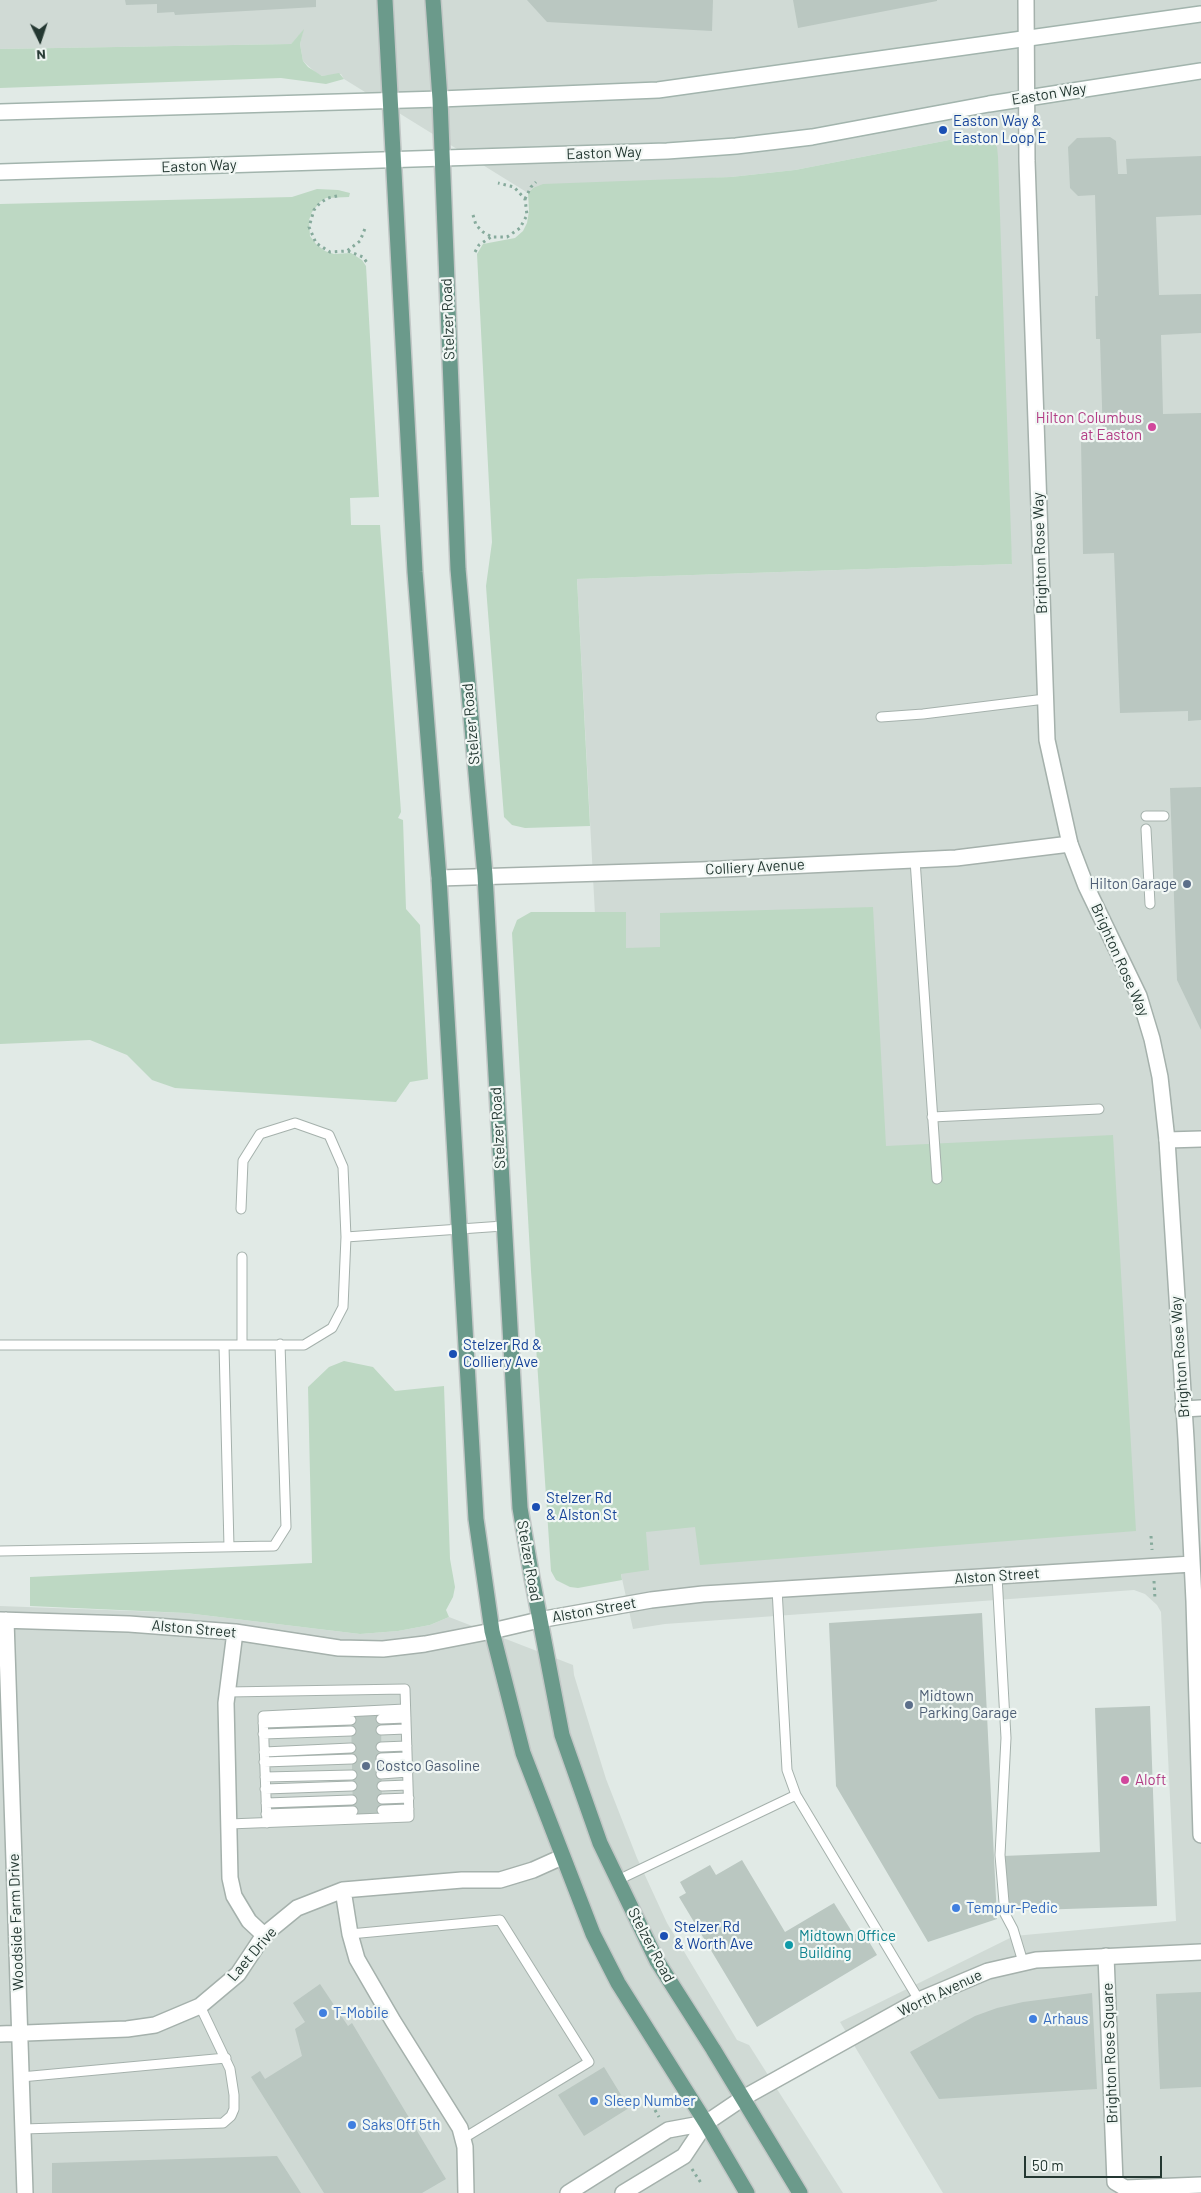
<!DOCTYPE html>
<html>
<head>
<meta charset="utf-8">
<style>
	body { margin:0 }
	#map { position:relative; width:1201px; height:2193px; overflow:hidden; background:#e1eae6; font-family:Barlow,sans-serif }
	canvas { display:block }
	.north { position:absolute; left:15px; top:15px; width:50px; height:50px; -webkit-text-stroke:4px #f1f7f4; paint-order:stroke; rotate:176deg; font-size:14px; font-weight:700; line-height:20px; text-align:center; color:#243832 }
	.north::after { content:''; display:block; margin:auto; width:18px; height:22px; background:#243832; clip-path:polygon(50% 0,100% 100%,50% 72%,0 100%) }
	.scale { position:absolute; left:1024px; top:2156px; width:138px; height:22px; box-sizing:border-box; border:2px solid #243832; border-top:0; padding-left:6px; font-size:15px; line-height:18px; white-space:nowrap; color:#243832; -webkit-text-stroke:4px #f1f7f4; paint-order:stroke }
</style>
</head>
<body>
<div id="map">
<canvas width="1201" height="2193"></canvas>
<div class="north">N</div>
<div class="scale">50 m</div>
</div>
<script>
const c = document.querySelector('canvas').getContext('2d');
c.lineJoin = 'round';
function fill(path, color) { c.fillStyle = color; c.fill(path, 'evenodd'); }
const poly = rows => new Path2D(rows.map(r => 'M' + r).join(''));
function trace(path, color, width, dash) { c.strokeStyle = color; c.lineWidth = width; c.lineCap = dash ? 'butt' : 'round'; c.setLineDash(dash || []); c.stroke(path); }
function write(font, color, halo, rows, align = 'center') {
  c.font = font + ' Barlow,sans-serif'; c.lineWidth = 4.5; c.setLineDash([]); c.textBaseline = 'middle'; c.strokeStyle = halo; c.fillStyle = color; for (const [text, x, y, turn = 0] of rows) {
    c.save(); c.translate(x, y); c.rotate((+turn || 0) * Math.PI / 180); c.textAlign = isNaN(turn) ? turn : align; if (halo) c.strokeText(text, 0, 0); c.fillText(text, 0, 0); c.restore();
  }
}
const built = poly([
	[0,0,1201,0,1201,2193,943,2193,840,2022,1014,1936,1176,1921,1161,1612,1157,1605,1145,1594,1134,1590,665,1624,633,1629,621,1574,629,1548,577,579,1012,564,980,134,795,170,731,177,533,188,528,193,344,79,341,74,322,76,316,73,303,61,300,44,303,31,291,44,0,49],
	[0,1606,186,1613,360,1634,398,1631,430,1625,449,1617,573,1665,574,1675,606,1779,637,1858,667,1923,737,2040,749,2045,843,2193,0,2193]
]);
const green = poly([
	[304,29,300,44,303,61,308,67,322,76,339,73,344,79,326,84,281,78,0,88,0,49,291,44],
	[980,134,993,141,997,147,998,157,1012,564,577,579,590,826,525,828,512,825,504,817,487,600,486,586,492,542,477,254,483,244,515,238,523,231,527,223,529,211,528,193,533,188,543,184,731,177,795,170],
	[317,189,338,190,350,193,349,197,326,198,320,202,312,212,309,220,310,236,316,244,325,251,334,254,351,253,362,260,366,266,379,497,350,498,351,525,380,525,401,812,398,818,403,820,406,909,420,925,428,1079,410,1082,396,1102,175,1088,152,1080,127,1055,90,1040,0,1044,0,204,292,197],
	[873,907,886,1146,1113,1135,1136,1531,700,1565,695,1527,646,1532,649,1570,621,1574,622,1580,578,1588,570,1587,556,1580,551,1571,531,1271,512,933,517,920,531,912,626,912,626,948,660,947,660,913],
	[344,1361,373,1367,395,1391,444,1386,450,1559,455,1587,453,1597,446,1610,449,1617,430,1625,398,1631,360,1634,186,1613,30,1606,30,1577,312,1563,308,1387,329,1367]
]);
const building = poly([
	[125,0,316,0,316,7,175,15,174,12,157,13,157,4,126,5],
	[527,0,713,0,712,31,547,22],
	[793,0,937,0,937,1,798,28],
	[1110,137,1116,141,1118,174,1127,174,1126,159,1201,156,1201,215,1156,217,1159,295,1201,294,1201,333,1161,335,1163,414,1201,413,1201,720,1188,721,1188,711,1120,713,1114,553,1083,554,1081,440,1103,439,1100,339,1096,339,1095,296,1098,296,1095,195,1078,196,1070,188,1068,147,1077,138],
	[1201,787,1201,1030,1177,980,1170,788],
	[982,1613,997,1919,928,1942,836,1786,829,1623],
	[1150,1706,1157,1906,1005,1911,1003,1856,1100,1852,1095,1708],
	[381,1713,382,1816,353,1816,351,1715],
	[742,1860,785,1932,834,1903,854,1935,862,1930,877,1955,757,2027,679,1897,686,1893,680,1882,710,1865,716,1875],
	[320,1984,348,2026,352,2023,446,2179,422,2193,324,2193,251,2077,260,2071,265,2079,302,2056,295,2029,305,2022,293,2003],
	[1201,1992,1201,2087,1160,2089,1156,1994],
	[1092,1993,1097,2089,939,2099,910,2052,975,2016,997,2008,1023,2002],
	[604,2067,629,2108,584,2136,558,2095],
	[277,2156,301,2193,52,2193,52,2163]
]);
const path = poly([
	[337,196,328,198,320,203,314,210,309,227,316,243,330,252,347,251,360,241,366,226],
	[525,199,531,187,536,182],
	[473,215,476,225,483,232,492,237,507,237,520,228,527,215,525,199,514,187,498,183],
	[348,251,363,257,368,264],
	[475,252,479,245,491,237],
	[1151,1536,1152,1550],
	[1154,1581,1155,1599],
	[655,2110,659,2117],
	[692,2169,701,2183]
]);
const service = poly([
	[881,717,923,714,1045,699],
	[1146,816,1164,816],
	[1146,829,1150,904],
	[915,860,937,1179],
	[932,1117,1099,1109],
	[241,1209,243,1161,260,1134,295,1123,329,1135,343,1167,346,1237],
	[242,1344,242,1257],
	[0,1345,304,1345,332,1328,343,1307,346,1237,503,1226],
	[224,1345,229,1547],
	[0,1551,274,1546,286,1527,280,1344],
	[997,1576,1006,1738,1000,1855,1005,1914,1013,1929,1023,1962],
	[777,1589,787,1770,796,1795,919,2000],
	[228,1692,405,1689,409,1817,229,1824],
	[381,1719,406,1718],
	[263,1723,351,1720],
	[381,1730,406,1729],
	[263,1734,351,1731],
	[381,1747,407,1746],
	[264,1752,351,1748],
	[381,1758,407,1757],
	[264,1762,352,1759],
	[381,1774,408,1772],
	[265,1777,352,1775],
	[382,1786,408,1785],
	[265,1789,352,1786],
	[382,1799,409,1798],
	[266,1803,352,1800],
	[382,1810,409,1809],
	[266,1814,353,1811],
	[267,1823,263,1716,405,1709],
	[618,1880,796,1795],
	[350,1934,500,1920,589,2062,464,2138],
	[21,2077,226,2058],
	[23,2129,223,2123,231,2116,234,2109,234,2095,230,2069,200,2006]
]);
const minor = poly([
	[439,878,701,870,956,858,1070,844],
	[1167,1140,1201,1139],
	[1183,1409,1201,1408],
	[0,1620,129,1624,235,1632,339,1648,383,1649,425,1644,492,1631],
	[6,1620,25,2193],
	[235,1632,226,1703,230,1878,234,1896,249,1921,264,1935],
	[343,1890,350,1934,357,1959,393,2021,460,2128,465,2147,466,2193],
	[1106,1956,1115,2182,1125,2188,1201,2185],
	[0,2034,127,2029,155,2025,200,2006,238,1974,264,1935,297,1908,343,1890,462,1880,500,1880,533,1870,562,1857],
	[568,2193,668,2130,706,2123],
	[623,2193,684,2156,706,2123]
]);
const tertiary = poly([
	[1026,0,1027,161,1047,740,1070,844,1086,886,1139,996,1152,1039,1160,1077,1167,1140,1186,1439,1194,1601,1201,1835],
	[492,1631,539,1620,651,1600,703,1594,1192,1564],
	[706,2123,743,2098,919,2000,988,1971,1036,1960,1201,1952]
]);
const secondary = poly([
	[0,112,440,99,658,90,1201,14],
	[0,172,667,151,736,146,812,137,989,104,1201,71]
]);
const primary = poly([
	[385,0,415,572,439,878,476,1519,492,1631,523,1753,593,1934,618,1983,706,2123,747,2193],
	[433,0,440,99,458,569,485,875,520,1508,532,1578,562,1735,600,1843,657,1961,713,2049,800,2193]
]);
const markers = [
	[943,130,5,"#1a4fb4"],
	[1152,427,5,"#d1479c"],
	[1187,884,5,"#5c6f8a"],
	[453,1354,5,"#1a4fb4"],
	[536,1507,5,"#1a4fb4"],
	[909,1705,5,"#5c6f8a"],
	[366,1766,5,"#5c6f8a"],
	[1125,1780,5,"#d1479c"],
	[956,1908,5,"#3f7fe0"],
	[664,1936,5,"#1a4fb4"],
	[789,1945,5,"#0f9aa8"],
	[323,2013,5,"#3f7fe0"],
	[1033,2019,5,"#3f7fe0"],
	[594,2101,5,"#3f7fe0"],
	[352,2125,5,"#3f7fe0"]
];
const streetNames = [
	["Easton Way",1049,94,-9],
	["Easton Way",604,153,-2],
	["Easton Way",199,166,-2],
	["Stelzer Road",448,319,-92],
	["Brighton Rose Way",1040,553,-92],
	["Stelzer Road",471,724,-95],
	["Colliery Avenue",755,867,-3],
	["Brighton Rose Way",1120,960,66],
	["Stelzer Road",498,1128,-93],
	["Brighton Rose Way",1180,1357,-94],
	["Stelzer Road",529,1561,80],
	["Alston Street",997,1576,-4],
	["Alston Street",594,1610,-10],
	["Alston Street",194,1629,5],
	["Woodside Farm Drive",16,1922,-92],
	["Stelzer Road",651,1945,62],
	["Laet Drive",252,1954,-49],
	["Worth Avenue",940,1993,-25],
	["Brighton Rose Square",1110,2053,-92]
];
const transitNames = [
	["Easton Way &",953,121],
	["Easton Loop E",953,138],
	["Stelzer Rd &",463,1345],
	["Colliery Ave",463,1362],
	["Stelzer Rd",546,1498],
	["& Alston St",546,1515],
	["Stelzer Rd",674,1927],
	["& Worth Ave",674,1944]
];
const hotelNames = [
	["Hilton Columbus",1142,418],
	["at Easton",1142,435],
	["Aloft",1135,1780,"left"]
];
const serviceNames = [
	["Hilton Garage",1177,884,"right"],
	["Midtown",919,1696],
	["Parking Garage",919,1713],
	["Costco Gasoline",376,1766]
];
const shopNames = [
	["Tempur-Pedic",966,1908],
	["T-Mobile",333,2013],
	["Arhaus",1043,2019],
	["Sleep Number",604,2101],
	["Saks Off 5th",362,2125]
];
const cultureNames = [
	["Midtown Office",799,1936],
	["Building",799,1953]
];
fill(built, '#d0dad5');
fill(green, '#bdd8c3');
fill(building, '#bac7c1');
trace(service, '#a5b1ac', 11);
trace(minor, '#a5b1ac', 18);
trace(tertiary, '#a5b1ac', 18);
trace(secondary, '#a2b4ad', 18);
trace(primary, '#c2c7c6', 18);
trace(path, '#86aa9c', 3, [2.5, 4]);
trace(service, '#fff', 9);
trace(minor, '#fff', 15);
trace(tertiary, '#fff', 15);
trace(secondary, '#fff', 15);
trace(primary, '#6b9a8b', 15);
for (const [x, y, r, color] of markers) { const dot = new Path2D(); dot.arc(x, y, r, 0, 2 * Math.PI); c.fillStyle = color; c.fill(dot); trace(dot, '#f1f7f4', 2); }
write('15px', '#243832', '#f1f7f4', streetNames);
write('15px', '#164399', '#f1f7f4', transitNames, 'left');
write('15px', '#b23c85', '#f1f7f4', hotelNames, 'right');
write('15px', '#4e5e75', '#f1f7f4', serviceNames, 'left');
write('15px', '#366cbe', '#f1f7f4', shopNames, 'left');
write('15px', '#0d838f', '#f1f7f4', cultureNames, 'left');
</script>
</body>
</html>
